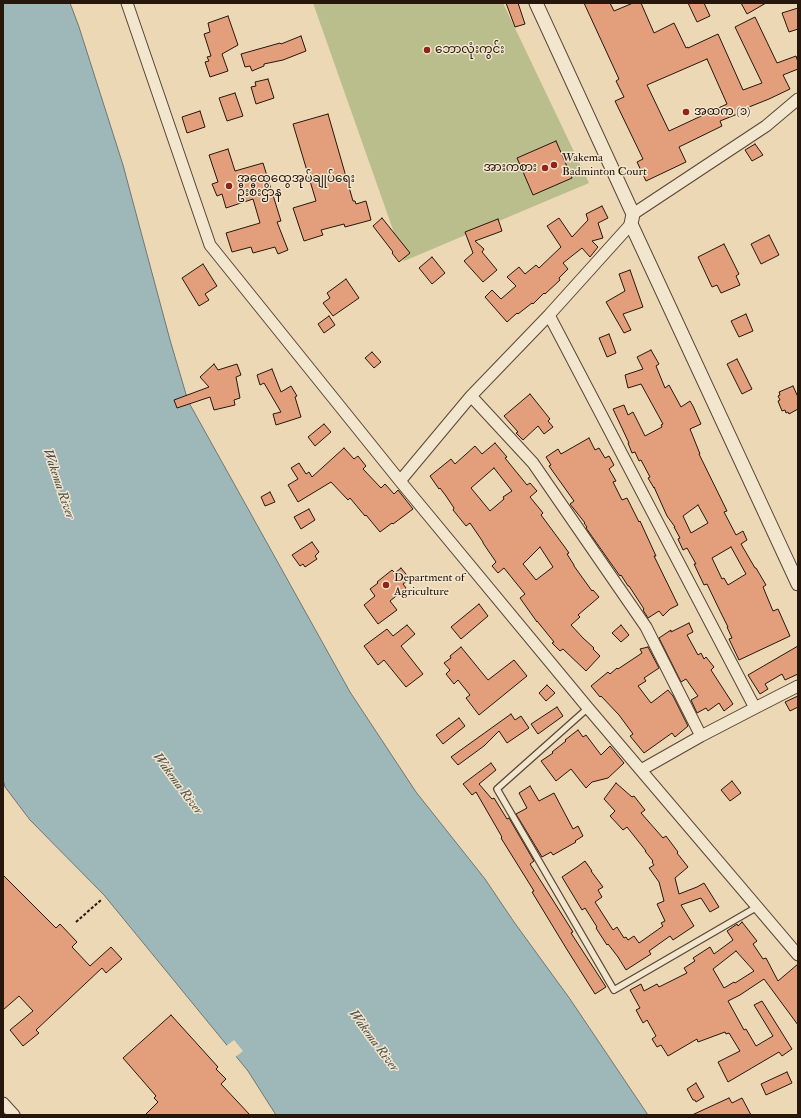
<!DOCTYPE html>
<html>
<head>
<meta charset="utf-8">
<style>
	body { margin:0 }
	#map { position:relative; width:801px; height:1118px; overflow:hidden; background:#edd8b5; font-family:"IM FELL Double Pica",serif }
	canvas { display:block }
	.frame { position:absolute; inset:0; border:4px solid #26160b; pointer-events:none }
</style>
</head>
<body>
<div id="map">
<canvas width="801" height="1118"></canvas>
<div class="frame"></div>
</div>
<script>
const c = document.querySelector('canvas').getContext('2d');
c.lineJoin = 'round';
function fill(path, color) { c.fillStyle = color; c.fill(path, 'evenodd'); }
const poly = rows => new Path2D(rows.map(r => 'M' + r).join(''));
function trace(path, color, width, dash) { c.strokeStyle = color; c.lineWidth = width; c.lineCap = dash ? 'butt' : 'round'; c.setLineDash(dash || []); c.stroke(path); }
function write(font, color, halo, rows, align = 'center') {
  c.font = font + ' "IM FELL Double Pica","Noto Sans Myanmar",serif'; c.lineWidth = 3; c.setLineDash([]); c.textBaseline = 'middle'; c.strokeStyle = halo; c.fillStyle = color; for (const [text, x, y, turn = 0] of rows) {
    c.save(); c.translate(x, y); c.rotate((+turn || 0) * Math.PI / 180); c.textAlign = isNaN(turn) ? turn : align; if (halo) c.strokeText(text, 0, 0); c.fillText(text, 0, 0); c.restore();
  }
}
const green = poly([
	[313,3,503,3,589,183,404,261]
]);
const water = poly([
	[3,3,70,3,79,27,123,165,170,340,188,401,350,692,416,792,485,879,514,922,570,999,648,1115,276,1115,248,1071,104,895,30,820,5,787,3,779,3,3]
]);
const pier = poly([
	[234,1040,243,1051,234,1058,225,1047]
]);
const building = poly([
	[506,3,518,3,525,24,515,27,506,3],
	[584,3,610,3,614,11,633,3,641,3,654,33,674,23,686,48,688,47,688,48,718,34,743,90,762,83,735,27,755,17,777,63,796,56,798,62,798,69,783,75,790,89,769,99,749,107,750,109,720,121,722,126,679,147,686,162,646,181,637,162,643,159,615,101,624,97,616,81,619,79,584,3],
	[707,59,727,104,669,131,647,85,707,59],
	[688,3,704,3,710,16,697,22,688,3],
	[741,3,766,3,747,14,741,3],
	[798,8,798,29,789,32,782,13,798,8],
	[228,16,238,45,222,54,228,71,210,77,205,62,209,61,207,57,211,56,204,34,210,32,208,23,228,16],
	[301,36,306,51,283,60,264,64,264,66,252,71,250,66,245,67,241,54,280,43,281,44,301,36],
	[268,79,274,98,256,104,251,87,256,86,255,82,268,79],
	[235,93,243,116,227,121,219,98,235,93],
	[200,111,205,127,187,133,182,117,200,111],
	[328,114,353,201,355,201,356,204,366,201,371,220,345,227,344,224,321,230,323,235,304,241,293,208,316,201,293,124,328,114],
	[556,141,572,178,533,195,517,158,556,141],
	[755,144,763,155,752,161,745,150,755,144],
	[228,149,235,171,263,163,281,221,277,222,288,250,278,254,275,247,253,253,251,247,232,252,226,233,260,223,253,199,226,208,222,194,217,196,212,184,218,182,209,155,228,149],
	[602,206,608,218,598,223,603,238,592,241,598,247,590,257,582,248,563,263,568,269,559,278,560,280,545,294,544,293,533,304,532,303,518,314,517,313,507,322,485,297,492,290,501,299,516,286,507,277,519,267,525,274,536,265,539,268,561,247,547,226,559,218,572,237,588,220,586,214,602,206],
	[382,218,410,253,399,262,392,253,393,252,373,226,382,218],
	[498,219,502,231,475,241,484,249,482,252,497,270,483,282,464,261,473,253,465,232,498,219],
	[769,235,779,255,761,264,751,244,769,235],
	[724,244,739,274,736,276,740,285,721,293,717,285,712,287,698,257,724,244],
	[432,257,445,273,432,284,419,268,432,257],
	[203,264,217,286,205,294,209,300,199,306,182,278,203,264],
	[630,270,643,307,623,314,631,330,624,333,606,302,625,291,619,274,630,270],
	[346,279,359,298,333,316,323,303,330,298,327,293,346,279],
	[746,314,753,331,739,337,731,321,746,314],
	[329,316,335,325,324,333,318,324,329,316],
	[609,334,616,353,607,357,599,338,609,334],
	[651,350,659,364,656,366,665,388,669,385,681,407,690,401,693,406,701,424,690,429,700,454,699,454,727,511,724,512,736,535,743,531,747,540,741,544,755,568,756,568,766,585,763,587,773,611,778,609,790,636,739,660,729,639,732,638,727,627,728,627,720,611,707,584,704,585,694,564,696,564,687,548,683,550,678,539,680,538,674,527,675,527,667,516,654,487,654,488,648,478,650,477,641,460,639,461,635,452,632,453,628,443,629,443,613,409,624,405,628,415,633,412,645,436,662,427,661,425,663,424,641,384,628,388,625,375,643,369,637,357,651,350],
	[698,505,708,523,691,533,683,516,698,505],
	[731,547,746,574,728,585,724,578,722,579,712,558,731,547],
	[372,352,381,362,374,368,365,358,372,352],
	[737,359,752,389,742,394,727,364,737,359],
	[214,364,218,370,237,364,241,375,236,377,240,398,234,400,235,405,214,410,210,397,177,408,174,400,209,387,200,377,214,364],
	[272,369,281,392,291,386,297,396,295,397,301,417,276,425,273,414,281,412,264,383,260,385,257,375,272,369],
	[793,386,798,397,798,409,789,414,788,412,786,413,785,410,782,411,778,401,780,400,778,396,780,395,779,392,793,386],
	[530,394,550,419,548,421,553,427,544,434,538,426,523,440,516,433,518,432,504,416,530,394],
	[324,424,331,432,315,446,308,437,324,424],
	[589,438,595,450,599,448,605,458,609,456,614,465,609,469,616,481,613,482,622,500,627,498,639,522,640,521,656,556,654,556,678,605,670,609,663,616,659,611,648,618,643,610,644,609,629,586,628,586,621,575,620,576,610,562,586,528,587,527,584,523,585,523,570,504,574,501,549,466,551,465,546,457,558,449,561,454,589,438],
	[495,443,507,457,505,458,527,485,530,483,537,491,530,497,543,513,541,515,564,546,569,553,567,554,574,565,574,566,592,591,593,590,599,597,578,615,580,617,571,625,583,638,594,648,593,649,600,656,586,671,563,649,560,651,552,643,554,642,537,621,537,622,520,598,525,594,504,568,498,573,492,566,496,562,483,543,483,542,470,523,466,526,453,510,454,508,446,496,440,488,439,489,430,476,451,459,455,464,475,446,482,454,495,443],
	[494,468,512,491,503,497,504,499,490,511,471,488,494,468],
	[540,547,553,567,536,580,523,564,540,547],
	[344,448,354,459,358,456,366,466,363,469,381,488,385,484,394,494,398,490,413,509,393,524,392,523,380,532,366,515,365,516,350,498,348,500,331,482,298,502,288,485,298,479,291,468,299,463,306,474,309,472,312,477,344,448],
	[270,492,275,502,265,506,261,497,270,492],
	[309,509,315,520,301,529,294,517,309,509],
	[312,542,319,552,315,556,317,559,305,567,303,564,300,566,292,555,312,542],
	[401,568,410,579,403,584,406,588,390,601,397,610,378,624,364,605,375,596,370,589,378,583,377,582,392,570,395,573,401,568],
	[479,604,488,616,461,639,451,627,479,604],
	[689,623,693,632,687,635,698,655,701,653,704,659,706,657,714,667,711,670,733,704,724,711,719,703,708,711,706,708,697,713,691,700,698,696,686,679,681,682,659,638,671,630,671,632,689,623],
	[407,625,415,634,401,646,423,674,406,687,384,660,378,665,364,646,387,629,393,636,407,625],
	[621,625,629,635,621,642,612,633,621,625],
	[798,646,798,674,785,680,782,674,765,684,768,689,760,694,748,675,798,646],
	[461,647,488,680,514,660,527,676,479,715,466,698,470,695,458,680,454,684,446,674,450,670,444,663,451,658,450,656,461,647],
	[648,647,659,668,644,678,646,681,638,686,651,703,668,690,673,696,688,726,675,737,672,733,644,753,630,736,633,734,619,715,601,696,600,697,591,686,608,672,610,674,617,668,618,669,642,653,640,649,648,647],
	[547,685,555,693,546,701,539,693,547,685],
	[798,696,798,707,790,711,785,702,798,696],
	[557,707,563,716,538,734,531,724,557,707],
	[511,714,515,720,521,716,529,728,507,743,499,731,484,746,458,765,451,757,511,714],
	[459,718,465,726,443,744,436,735,459,718],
	[578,730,583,737,586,735,601,755,610,746,624,763,608,778,592,782,586,788,571,769,556,781,541,761,553,753,552,752,566,741,565,740,578,730],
	[491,763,496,770,479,784,492,799,494,798,507,819,509,818,534,861,530,864,573,932,571,933,606,987,595,994,566,948,532,892,534,891,501,838,502,837,476,792,472,795,463,784,491,763],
	[732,781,741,793,730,801,721,790,732,781],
	[616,783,632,797,634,796,645,810,641,813,663,838,666,836,678,852,677,853,688,867,675,878,679,894,697,887,704,883,719,907,710,912,701,898,681,905,694,926,673,940,670,936,649,951,651,954,626,970,618,957,608,944,607,945,596,928,597,927,585,908,582,910,562,877,577,867,585,861,592,871,591,871,603,887,598,890,602,897,595,902,613,930,617,927,624,938,626,937,628,940,634,936,639,943,663,926,661,923,665,921,657,904,664,901,659,882,649,868,654,865,652,862,653,861,645,851,646,851,627,827,623,830,610,816,615,811,604,799,616,783],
	[530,786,539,801,554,793,573,829,578,826,583,836,575,841,576,842,553,855,551,852,542,857,516,814,527,808,519,793,530,786],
	[3,875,56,928,60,924,77,942,72,947,90,966,111,947,122,959,106,973,102,968,36,1030,39,1033,23,1046,10,1030,33,1011,19,996,3,1010,3,875],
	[742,922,757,941,753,944,763,959,766,958,778,981,798,964,798,1025,764,979,740,995,728,1001,744,1030,746,1029,756,1046,773,1036,754,1005,762,1001,792,1049,782,1056,779,1052,728,1082,718,1062,740,1051,729,1033,726,1034,725,1032,698,1042,697,1039,668,1056,661,1045,657,1047,652,1039,656,1036,647,1020,643,1023,636,1010,640,1008,630,990,641,984,644,991,657,984,659,987,687,973,684,968,695,961,693,958,710,947,714,954,733,940,727,931,737,924,738,926,742,922],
	[736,951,754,971,735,983,734,982,724,988,713,969,736,951],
	[171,1015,218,1067,216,1069,226,1079,221,1084,250,1115,145,1115,158,1102,154,1098,156,1096,123,1058,171,1015],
	[787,1072,792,1083,766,1095,761,1084,787,1072],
	[696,1083,704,1097,696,1102,695,1100,693,1100,687,1089,696,1083],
	[729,1098,732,1103,742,1098,751,1115,692,1115,729,1098]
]);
const path = poly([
	[76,922,101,900]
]);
const service = poly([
	[588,708,497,789,614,990,757,907]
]);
const minor = poly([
	[127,3,210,245,400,481,588,708,798,955],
	[633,214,766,126,798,99],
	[549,315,755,708],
	[471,396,533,463,646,627,701,736],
	[400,481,471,396,549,315,631,224],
	[641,770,701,736,755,708,798,686],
	[3,1103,14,1115]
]);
const tertiary = poly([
	[536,3,633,214,631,224,798,584]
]);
const markers = [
	[427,50,4,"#8f2418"],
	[686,112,4,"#8f2418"],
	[554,165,4,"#8f2418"],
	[545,168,4,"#8f2418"],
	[229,186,4,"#8f2418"],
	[386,585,4,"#8f2418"]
];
const poiNames = [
	["ဘောလုံးကွင်း",435,50],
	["အထက (၁)",694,112],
	["Wakema",562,158],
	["Badminton Court",562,172],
	["အားကစား",537,168,"right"],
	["အထွေထွေအုပ်ချုပ်ရေး",237,179],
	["ဦးစီးဌာန",237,193],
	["Department of",394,578],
	["Agriculture",394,592]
];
const waterNames = [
	["Wakema River",58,484,71],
	["Wakema River",177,784,53],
	["Wakema River",373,1041,53]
];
fill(green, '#babe8c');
fill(water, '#9eb7b9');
trace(water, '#6e7773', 1);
fill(pier, '#edd8b5');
fill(building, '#e39f7c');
trace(building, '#26160b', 1);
trace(service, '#584636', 8);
trace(minor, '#584636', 13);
trace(tertiary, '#584636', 15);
trace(path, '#26160b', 2, [3, 2]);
trace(service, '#f3e6cf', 5.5);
trace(minor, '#f3e6cf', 11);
trace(tertiary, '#f3e6cf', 13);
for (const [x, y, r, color] of markers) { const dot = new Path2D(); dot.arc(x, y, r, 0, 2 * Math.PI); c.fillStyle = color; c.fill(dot); trace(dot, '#f3e6cf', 1.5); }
write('12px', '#26160b', '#f3e6cf', poiNames, 'left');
write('italic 13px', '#504e48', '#f3e6cf', waterNames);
</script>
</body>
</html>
